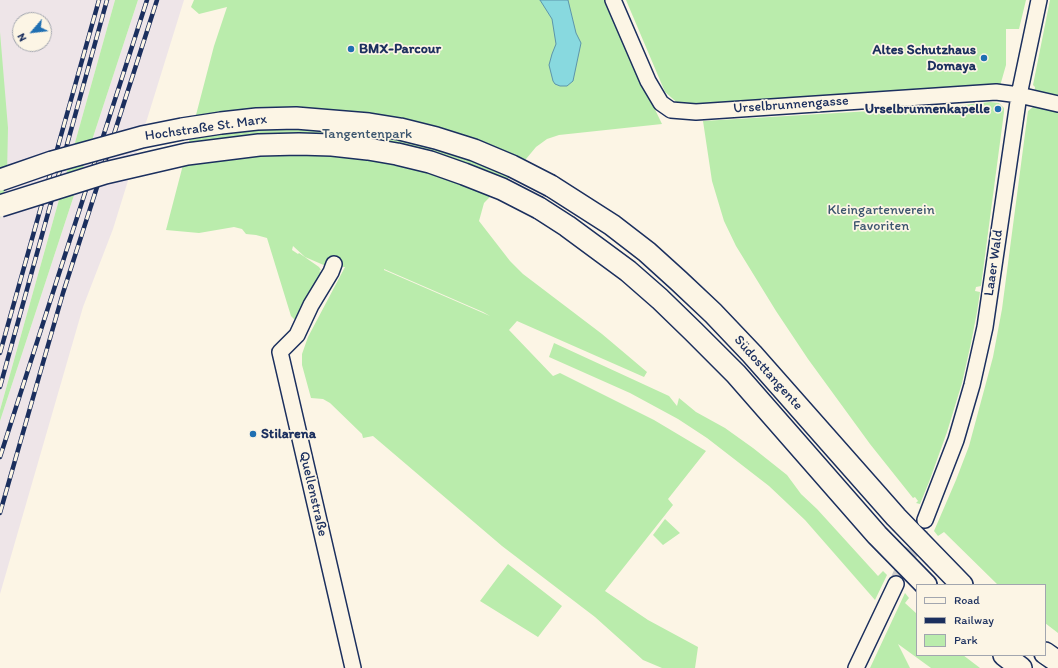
<!DOCTYPE html>
<html>
<head>
<meta charset="utf-8">
<style>
	body { margin:0 }
	#map { position:relative; width:1058px; height:668px; overflow:hidden; background:#fcf5e5; font-family:Itim,sans-serif }
	canvas { display:block }
	.legend { position:absolute; left:916px; top:584px; width:130px; height:72px; box-sizing:border-box; background:#fcf5e5; border:1px solid #a2a6af; margin:0; padding:5px 7px; list-style:none; font-size:12px; color:#1b2f5e }
	.legend li { display:flex; align-items:center; gap:8px; height:20px }
	.legend b { width:20px; border:1px solid #a2a6af }
	.north { position:absolute; left:12px; top:12px; width:40px; height:40px; box-sizing:border-box; background:#fcf5e5; border:1px solid #a2a6af; border-radius:50%; rotate:242deg; font-size:11px; font-weight:700; line-height:16px; text-align:center; color:#1b2f5e }
	.north::after { content:''; display:block; margin:auto; width:14px; height:18px; background:#1f6fb2; clip-path:polygon(50% 0,100% 100%,50% 72%,0 100%) }
</style>
</head>
<body>
<div id="map">
<canvas width="1058" height="668"></canvas>
<ul class="legend">
<li><b style="height:5px;background:#fcf5e5"></b>Road</li>
<li><b style="height:5px;background:#1b2f5e"></b>Railway</li>
<li><b style="height:11px;background:#baecac"></b>Park</li>
</ul>
<div class="north">N</div>
</div>
<script>
const c = document.querySelector('canvas').getContext('2d');
c.lineJoin = 'round';
function fill(path, color) { c.fillStyle = color; c.fill(path, 'evenodd'); }
const poly = rows => new Path2D(rows.map(r => 'M' + r).join(''));
function trace(path, color, width, dash) { c.strokeStyle = color; c.lineWidth = width; c.lineCap = dash ? 'butt' : 'round'; c.setLineDash(dash || []); c.stroke(path); }
function write(font, color, halo, rows, align = 'center') {
  c.font = font + ' Itim,sans-serif'; c.lineWidth = 3.5; c.setLineDash([]); c.textBaseline = 'middle'; c.strokeStyle = halo; c.fillStyle = color; for (const [text, x, y, turn = 0] of rows) {
    c.save(); c.translate(x, y); c.rotate((+turn || 0) * Math.PI / 180); c.textAlign = isNaN(turn) ? turn : align; if (halo) c.strokeText(text, 0, 0); c.fillText(text, 0, 0); c.restore();
  }
}
const built = poly([
	[0,0,115,0,0,410],
	[20,20,44,20,44,44,20,44],
	[138,0,184,0,113,229,83,307,0,594,0,421]
]);
const green = poly([
	[115,0,138,0,0,421,0,410],
	[194,0,605,0,622,41,662,124,559,135,547,139,536,147,521,165,484,203,479,221,510,261,523,274,602,334,647,372,644,377,517,321,509,330,553,376,560,373,654,420,706,451,668,499,673,505,605,591,648,620,698,647,695,668,662,668,643,660,595,617,502,546,373,436,363,438,362,434,330,403,323,399,311,398,302,365,302,354,308,337,345,267,326,266,305,257,293,246,292,250,298,254,299,253,319,267,321,270,319,271,321,272,321,277,298,319,294,319,291,316,267,238,256,235,246,234,242,229,234,227,199,233,166,230,214,46,227,7,199,14,191,7],
	[384,269,483,312,490,316,384,270],
	[626,0,1026,0,1019,29,1006,29,1006,65,1000,86,681,106,665,92],
	[1050,0,1058,0,1058,633,1045,623,1045,585,998,585,944,532,938,536,934,531,956,480,969,446,993,357,1002,309,1028,111,1033,107,1035,87,1033,85],
	[0,32,8,128,7,174,0,219],
	[990,102,999,103,1004,108,1004,112,981,286,976,287,975,291,980,292,977,312,971,343,962,383,947,432,929,482,920,504,916,503,918,501,915,497,913,498,870,444,808,359,776,311,736,246,724,221,712,181,703,121,955,106],
	[554,343,669,396,677,406,679,398,696,412,725,428,753,448,787,475,801,494,817,509,878,576,883,571,887,575,875,600,805,520,769,486,707,438,678,419,630,393,549,357],
	[665,519,680,533,663,545,653,535],
	[508,564,562,606,538,637,480,601],
	[905,593,909,598,905,603,917,614,917,655,963,655,980,668,931,668,898,644,910,668,870,668]
]);
const water = poly([
	[540,0,568,0,576,33,581,43,573,81,567,86,560,86,555,84,553,81,549,65,552,54,556,44,552,19,540,0]
]);
const minorTunnel = poly([
	[896,584,925,520]
]);
const minor = poly([
	[613,0,648,81,661,103,671,110,696,112,996,92,1019,95,1058,104],
	[334,264,331,272,311,305,297,335,280,352,353,668],
	[925,520,956,440,972,385,985,327,1019,95,1039,0],
	[856,668,896,584]
]);
const highway = poly([
	[551,186,612,225,647,252,679,281,713,313,752,354,896,517,962,585],
	[539,208,567,226,628,271,660,299,694,332,736,374,877,535,926,585],
	[1045,653,1058,662],
	[1004,655,1021,668]
]);
const rail = poly([
	[0,353,99,0],
	[0,387,107,0],
	[0,457,147,0],
	[0,513,63,293,157,0]
]);
const highwayBridge = poly([
	[0,180,52,162,142,137,182,129,221,123,257,119,296,118,369,124,400,129,436,138,474,150,512,166,551,186],
	[0,206,105,173,187,154,259,145,299,144,332,145,368,149,397,154,430,162,464,174,502,189,539,208]
]);
const markers = [
	[351,49,4,"#1f6fb2"],
	[984,58,4,"#1f6fb2"],
	[998,109,4,"#1f6fb2"],
	[253,434,4,"#1f6fb2"]
];
const poiNames = [
	["BMX-Parcour",359,49],
	["Altes Schutzhaus",976,50,"right"],
	["Domaya",976,66,"right"],
	["Urselbrunnenkapelle",990,109,"right"],
	["Stilarena",261,434]
];
const streetNames = [
	["Urselbrunnengasse",791,105,-4],
	["Hochstraße St. Marx",206,128,-8],
	["Laaer Wald",994,263,-82],
	["Südosttangente",768,373,48],
	["Quellenstraße",313,494,77]
];
const parkNames = [
	["Tangentenpark",367,134],
	["Kleingartenverein",881,210],
	["Favoriten",881,226]
];
fill(built, '#eee5e8');
fill(green, '#baecac');
fill(water, '#88d9df');
trace(water, '#5c95ab', 1);
trace(minorTunnel, '#cfcdca', 15, [15, 8]);
trace(minor, '#1b2f5e', 18);
trace(highway, '#1b2f5e', 24);
trace(minor, '#fcf5e5', 15);
trace(highway, '#fcf5e5', 21);
trace(rail, '#1b2f5e', 4.5);
trace(rail, '#fcf5e5', 3, [9]);
trace(highwayBridge, '#1b2f5e', 24, []);
trace(highwayBridge, '#fcf5e5', 21);
for (const [x, y, r, color] of markers) { const dot = new Path2D(); dot.arc(x, y, r, 0, 2 * Math.PI); c.fillStyle = color; c.fill(dot); trace(dot, '#fcf5e5', 1.5); }
write('bold 14px', '#1b2f5e', '#fcf5e5', poiNames, 'left');
write('14px', '#1b2f5e', '#fcf5e5', streetNames);
write('14px', '#3b556e', '#fcf5e5', parkNames);
</script>
</body>
</html>
